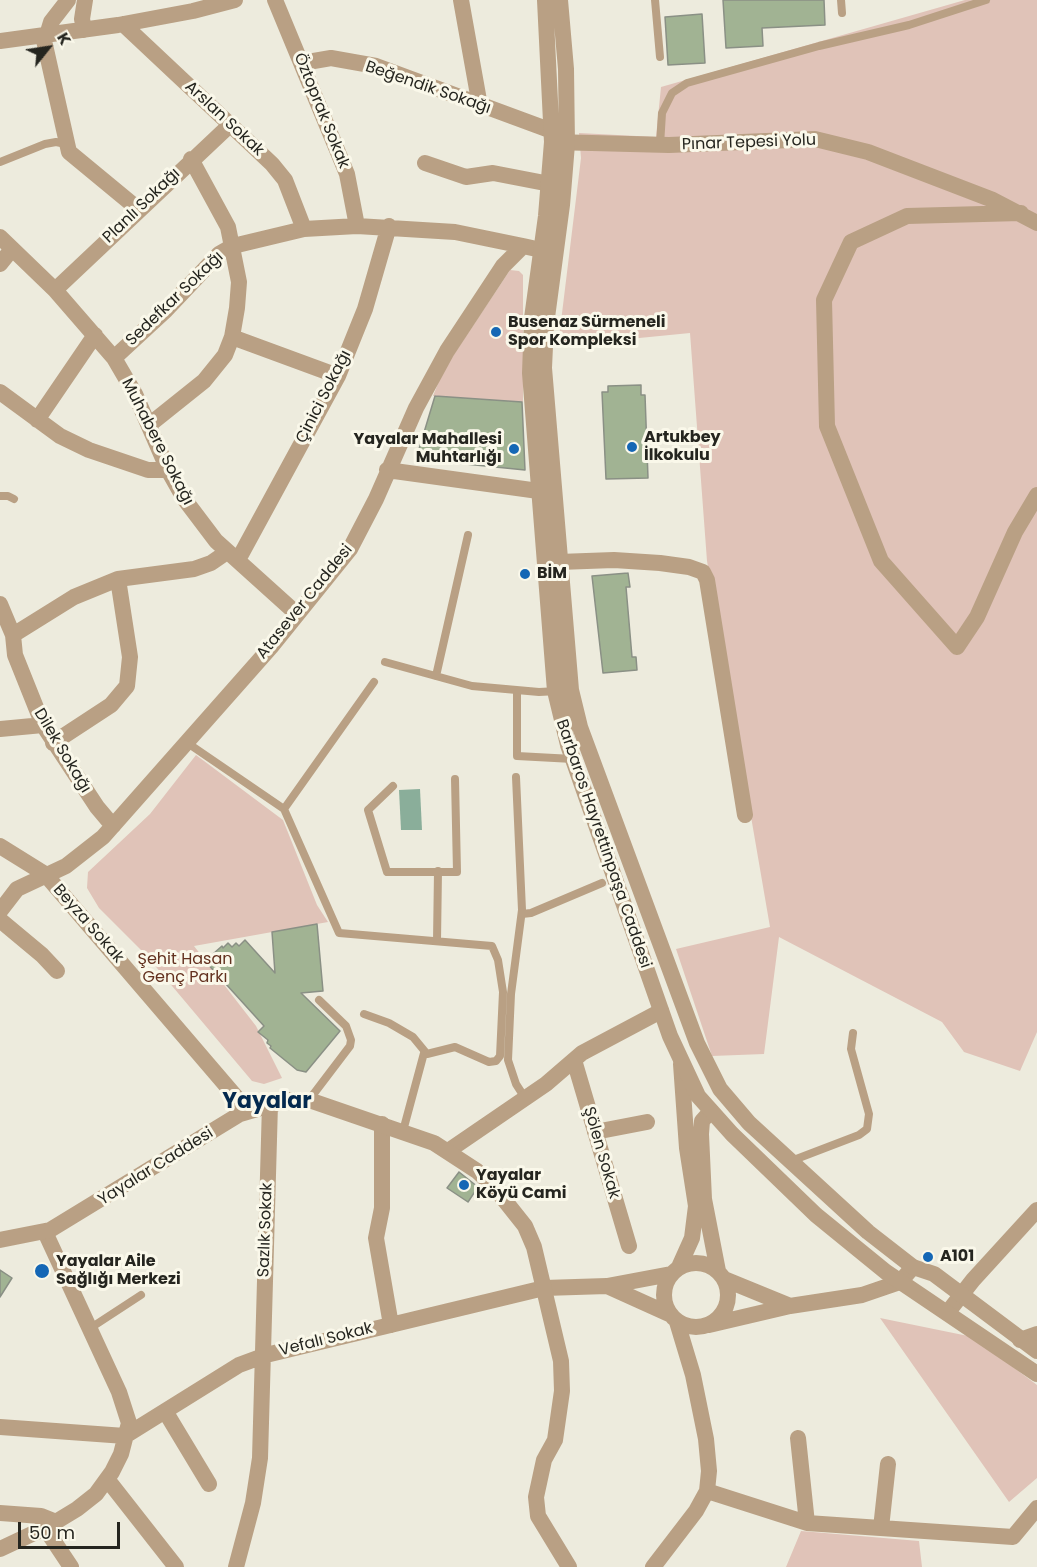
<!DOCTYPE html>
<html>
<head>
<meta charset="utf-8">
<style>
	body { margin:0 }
	#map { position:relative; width:1037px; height:1567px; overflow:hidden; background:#edebdd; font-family:Poppins,sans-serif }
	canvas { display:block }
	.north { position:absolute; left:18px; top:18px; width:60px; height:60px; -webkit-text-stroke:4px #faf8ea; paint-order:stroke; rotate:60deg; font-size:16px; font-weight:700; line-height:24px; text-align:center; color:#25251f }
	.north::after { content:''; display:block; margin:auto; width:21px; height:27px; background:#25251f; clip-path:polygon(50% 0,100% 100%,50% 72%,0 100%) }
	.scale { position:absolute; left:18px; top:1522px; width:102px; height:27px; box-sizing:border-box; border:3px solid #25251f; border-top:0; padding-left:8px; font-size:18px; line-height:21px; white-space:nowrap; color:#25251f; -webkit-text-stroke:4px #faf8ea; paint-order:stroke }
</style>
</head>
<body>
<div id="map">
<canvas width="1037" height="1567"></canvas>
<div class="north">K</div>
<div class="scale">50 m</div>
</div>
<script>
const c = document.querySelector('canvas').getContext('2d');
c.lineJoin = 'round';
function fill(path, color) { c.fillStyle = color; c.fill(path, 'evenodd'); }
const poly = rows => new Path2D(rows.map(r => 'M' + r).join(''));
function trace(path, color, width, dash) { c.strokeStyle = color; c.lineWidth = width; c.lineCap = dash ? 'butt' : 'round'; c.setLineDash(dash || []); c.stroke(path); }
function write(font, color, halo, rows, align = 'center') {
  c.font = font + ' Poppins,sans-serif'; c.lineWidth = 6; c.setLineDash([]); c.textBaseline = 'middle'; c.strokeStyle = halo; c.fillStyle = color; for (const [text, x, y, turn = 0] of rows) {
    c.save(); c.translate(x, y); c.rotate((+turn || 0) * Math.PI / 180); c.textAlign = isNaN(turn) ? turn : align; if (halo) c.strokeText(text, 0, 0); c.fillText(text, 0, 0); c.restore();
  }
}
const green = poly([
	[965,0,1037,0,1037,1032,1020,1071,964,1052,942,1022,779,937,764,1054,712,1056,676,949,770,927,707,561,690,333,558,346,581,158,579,133,656,137,661,87],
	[510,270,519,271,523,275,523,402,433,396,444,369],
	[196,755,283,820,317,905,328,922,194,946,256,1026,282,1078,264,1084,252,1081,146,955,99,908,87,888,88,872,150,814],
	[880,1318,973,1337,1037,1385,1037,1478,1009,1502],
	[801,1531,919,1541,922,1567,786,1567]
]);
const water = poly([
	[420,789,422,830,401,830,399,790]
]);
const building = poly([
	[723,0,824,0,825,25,762,28,763,46,726,48,723,0],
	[702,14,705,63,668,65,665,17,702,14],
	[641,385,641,395,645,395,648,478,606,479,602,392,608,392,608,386,641,385],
	[435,396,522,402,525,470,416,459,435,396],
	[628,573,630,587,626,587,632,657,636,657,637,670,603,673,592,576,628,573],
	[317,924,323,991,301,993,340,1031,306,1072,297,1070,270,1048,271,1046,267,1043,268,1040,258,1032,264,1026,205,961,222,946,223,948,228,943,232,947,236,943,239,946,245,940,275,973,272,932,317,924],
	[459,1172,478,1187,468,1202,447,1188,459,1172],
	[0,1270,12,1278,0,1297,0,1270]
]);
const service = poly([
	[655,0,660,57],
	[841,0,842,13],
	[660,145,662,113,672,93,687,83,819,46,909,25,986,0],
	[0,162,45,144,56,142,66,144],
	[0,496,8,496,14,499],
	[385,662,472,686,539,692,558,691],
	[436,676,468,535],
	[517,691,517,756,573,759],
	[186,742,284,809,339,933,492,946,498,960,503,992,500,1056,496,1061,489,1062,455,1047,427,1054,413,1037,389,1023,364,1014],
	[516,777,522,910,511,994,508,1060,516,1084,525,1098],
	[393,786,368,810,387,872,457,872,455,779],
	[284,809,374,682],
	[522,914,531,913,602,883],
	[437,941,438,871],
	[309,1100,350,1046,351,1040,346,1026,319,1000],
	[403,1131,424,1053],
	[791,1161,859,1135,867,1129,869,1114,851,1049,853,1033],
	[89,1329,141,1295]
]);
const minor = poly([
	[275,0,347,174,357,226],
	[461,0,480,106],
	[123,24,272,164,285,180,304,229],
	[84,30,82,19,85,0],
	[47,35,51,22,68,0],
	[43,36,69,152,138,209],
	[0,41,118,25,193,11,235,0],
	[302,63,331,58,376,66,552,131],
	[553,142,669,145,815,139,868,152,993,200,1037,223],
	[425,163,466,177,493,173,550,184],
	[1021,213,907,216,851,242,824,300,827,426,881,561,957,647,977,617,1015,532,1037,495],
	[0,237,55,290,114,358,135,394,168,470,185,500,216,541,297,614],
	[0,264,12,249],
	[55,290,231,124],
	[232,337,338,376],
	[114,358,166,310,219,254,233,246,304,229,357,226,455,232,523,246],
	[0,392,60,436,89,450,148,470,168,470],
	[37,420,95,335],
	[149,425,204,381,225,355,232,337,237,308,239,282,228,227,191,159],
	[387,470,553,493],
	[238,560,338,376,365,309,389,226],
	[559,562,614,560,660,563,689,567,703,572,707,580,745,815],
	[0,604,13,635,15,655,43,725,97,807,113,826],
	[13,635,74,597,118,579,194,569,211,563,227,552],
	[0,729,43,725],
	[53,743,111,705,127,686,130,657,118,579],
	[0,846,45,874,248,1111],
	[0,911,17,889,66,866,103,837,271,647,350,549,376,499,416,408,447,351,503,266,523,246,541,250],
	[0,920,42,955,57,971],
	[574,1060,629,1246],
	[711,1111,702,1121,701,1134,704,1199,718,1271],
	[382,1124,382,1208,376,1238,391,1325],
	[595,1132,647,1122],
	[448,1151,546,1084,582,1053,661,1011],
	'664 1295a32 32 0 1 1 64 0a32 32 0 1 1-64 0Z',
	[679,1267,692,1238,696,1206,687,1148,681,1064],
	[724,1279,790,1306],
	[607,1286,669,1314],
	[948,1312,973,1280,1037,1210],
	[709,1325,790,1306,862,1295,900,1282,913,1267],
	[1020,1340,1037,1334],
	[165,1411,209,1484],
	[0,1427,125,1436,239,1365,266,1355,544,1288,607,1286,671,1274],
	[798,1438,807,1523],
	[107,1479,176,1567],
	[707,1491,807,1523,1013,1537,1037,1508],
	[0,1513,41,1516,56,1522],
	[45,1528,71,1567],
	[881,1528,888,1464],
	[0,1549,49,1526,77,1509,96,1494,112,1472,121,1454,129,1423,119,1392,45,1232],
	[236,1567,253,1503,260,1458,270,1104],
	[653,1567,696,1511,707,1491,709,1471,706,1439,693,1375,677,1322]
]);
const tertiary = poly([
	[545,0,552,142,546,216,532,318,530,373,555,691,568,745,670,1036,698,1096,732,1134,816,1215,886,1272,1037,1374],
	[560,0,566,69,567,144,562,205,546,325,544,368,571,690,580,727,697,1043,720,1089,749,1123,868,1232,913,1267,934,1274,1037,1351],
	[0,1240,50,1230,240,1114,288,1100,309,1100,434,1143,477,1171,494,1187,525,1226,534,1247,561,1361,562,1391,555,1440,544,1460,536,1497,538,1516,569,1567]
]);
const markers = [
	[496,332,6,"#1567b5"],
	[632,447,6,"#1567b5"],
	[514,449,6,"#1567b5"],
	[525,574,6,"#1567b5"],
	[464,1185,6,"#1567b5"],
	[928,1257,6,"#1567b5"],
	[42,1271,8,"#1567b5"]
];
const streetNames = [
	["Beğendik Sokağı",428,88,19],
	["Öztoprak Sokak",321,111,68],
	["Arslan Sokak",224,119,43],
	["Pınar Tepesi Yolu",749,143,-2],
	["Planlı Sokağı",142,206,-44],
	["Sedefkar Sokağı",175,299,-44],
	["Çinici Sokağı",324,397,-63],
	["Muhabere Sokağı",157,442,63],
	["Atasever Caddesi",305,602,-51],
	["Dilek Sokağı",62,751,59],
	["Barbaros Hayrettinpaşa Caddesi",603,844,71],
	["Beyza Sokak",88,924,49],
	["Şölen Sokak",601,1153,74],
	["Yayalar Caddesi",156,1167,-32],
	["Sazlık Sokak",266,1230,-88],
	["Vefalı Sokak",326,1340,-14]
];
const poiNames = [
	["Busenaz Sürmeneli",508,323],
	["Spor Kompleksi",508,341],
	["Artukbey",644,438],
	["İlkokulu",644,456],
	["Yayalar Mahallesi",502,440,"right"],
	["Muhtarlığı",502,458,"right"],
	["BİM",537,574],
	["Yayalar",476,1176],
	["Köyü Cami",476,1194],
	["A101",940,1257],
	["Yayalar Aile",56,1262],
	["Sağlığı Merkezi",56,1280]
];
const parkNames = [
	["Şehit Hasan",185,960],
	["Genç Parkı",185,978]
];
const districtNames = [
	["Yayalar",267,1102]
];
fill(green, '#e0c3b8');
fill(water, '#8aae9a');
fill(building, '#a1b393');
trace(building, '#8a9085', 1.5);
trace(service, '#b9a084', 8);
trace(minor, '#b9a084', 16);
trace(tertiary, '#b9a084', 16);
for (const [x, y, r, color] of markers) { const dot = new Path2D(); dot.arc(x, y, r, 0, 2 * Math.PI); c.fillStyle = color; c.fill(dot); trace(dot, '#faf8ea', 2); }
write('16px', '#25251f', '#faf8ea', streetNames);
write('bold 16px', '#25251f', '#faf8ea', poiNames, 'left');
write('16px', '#63311f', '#faf8ea', parkNames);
write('bold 22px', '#042a4f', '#faf8ea', districtNames);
</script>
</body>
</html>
